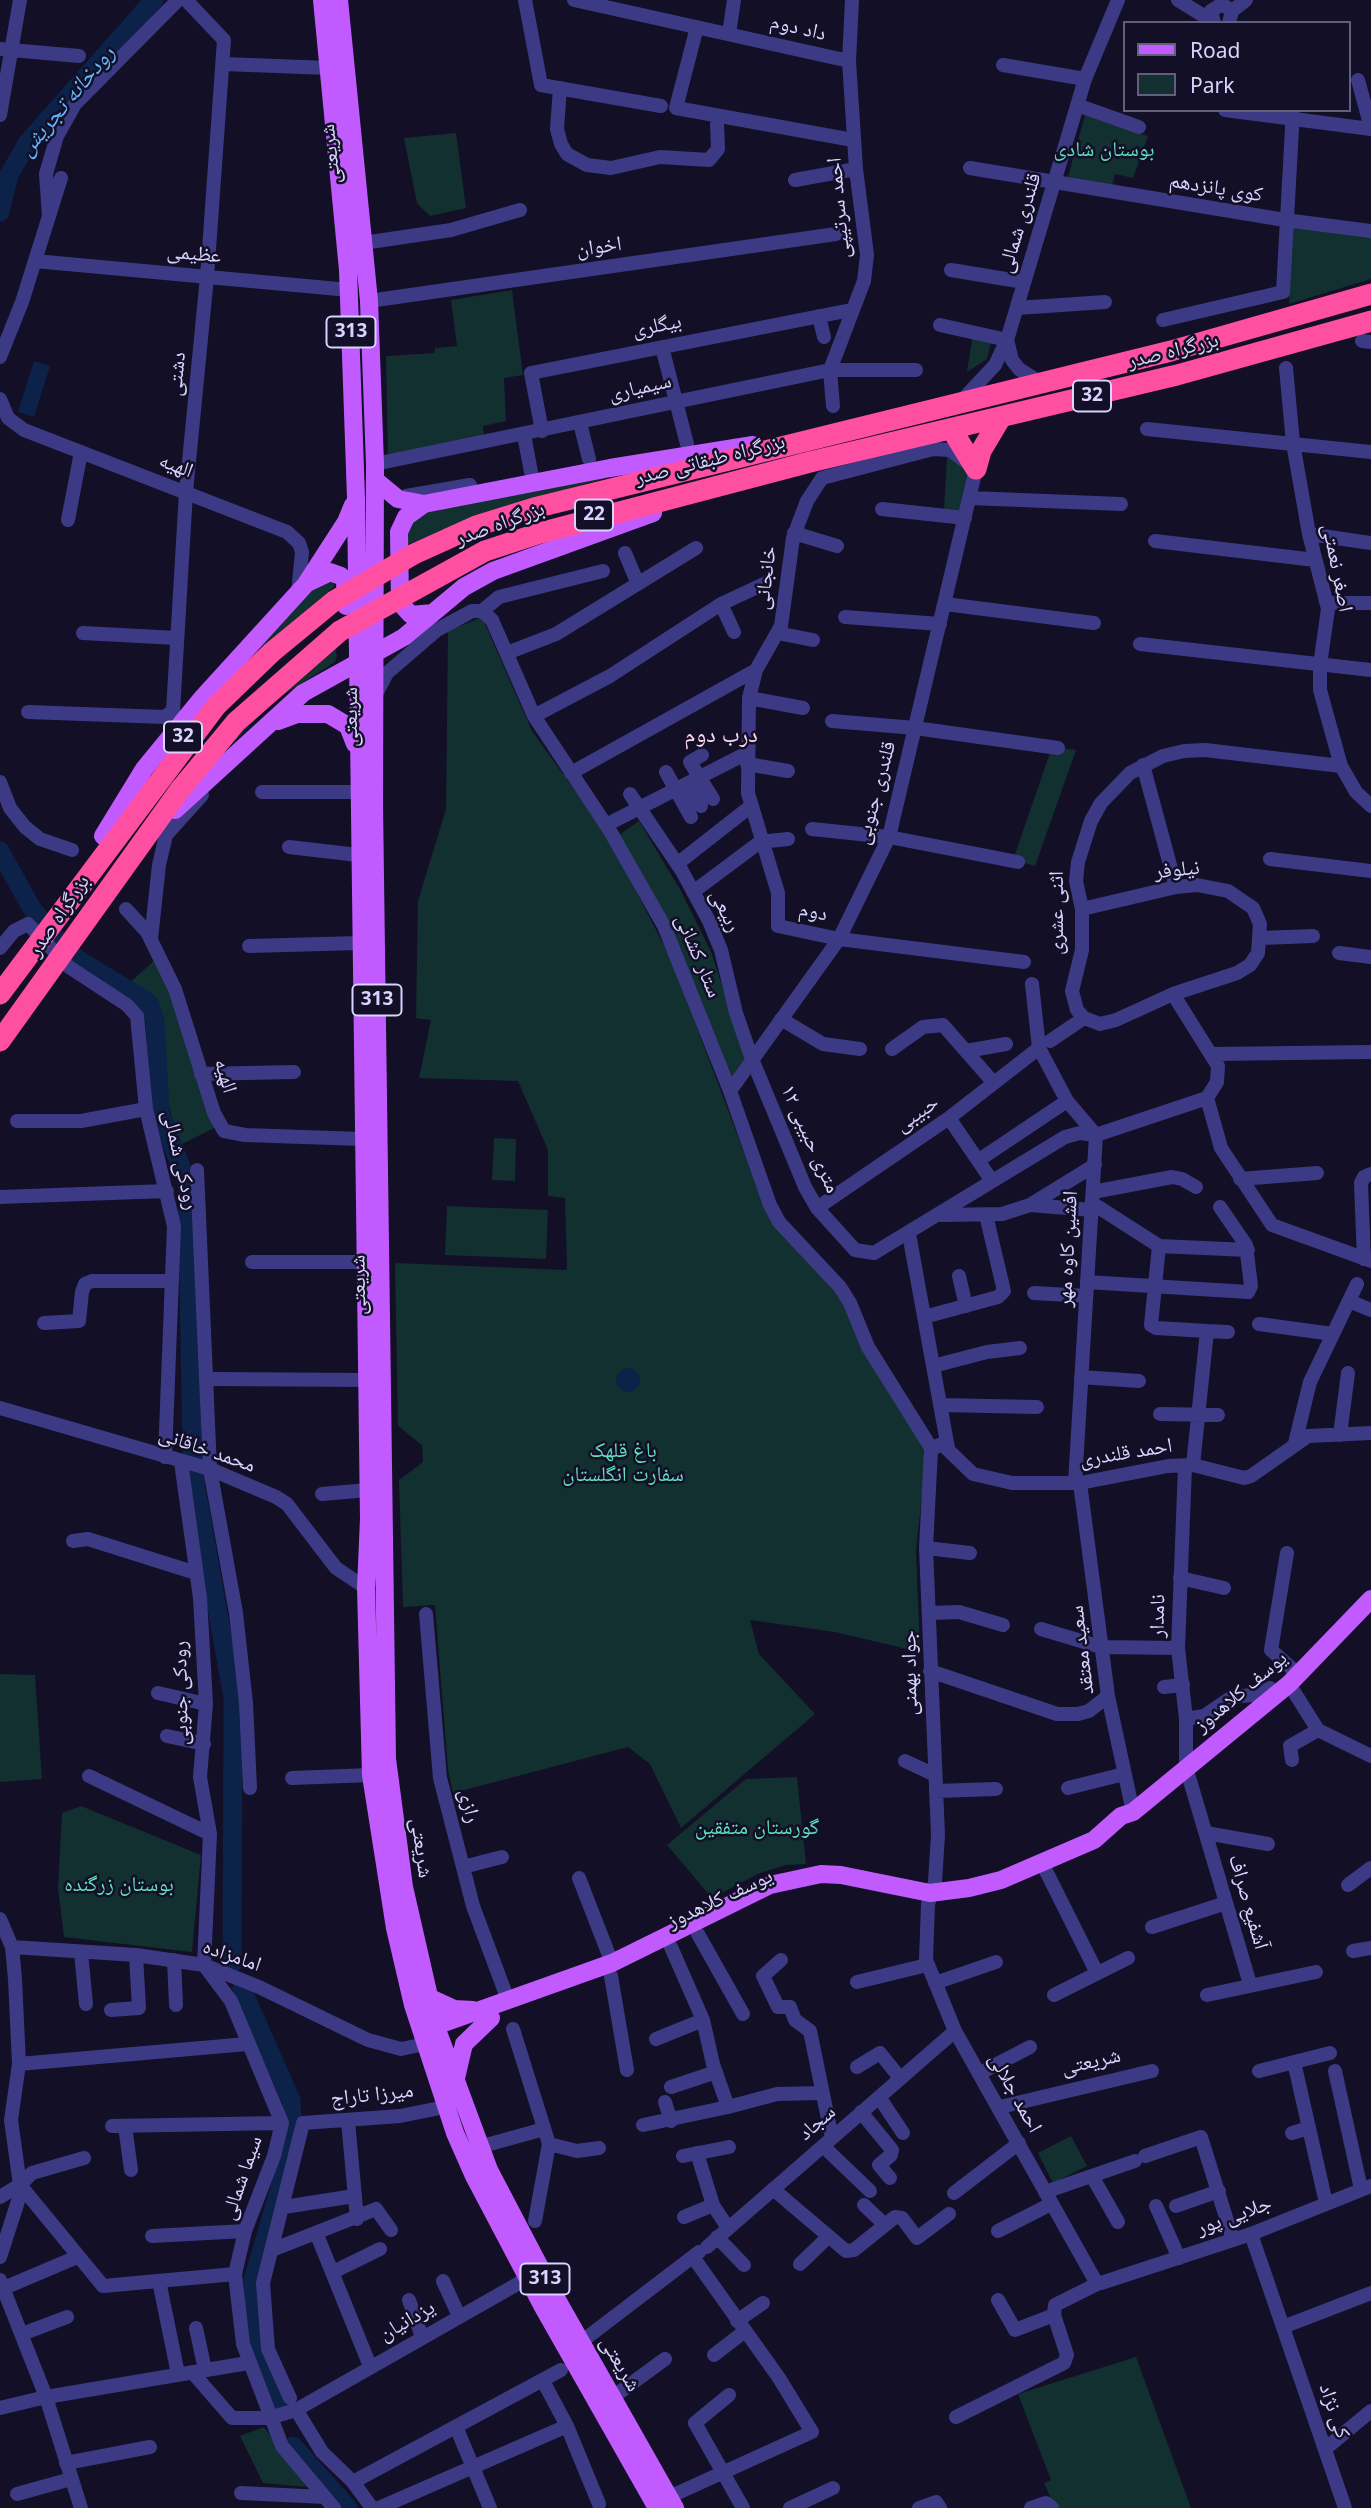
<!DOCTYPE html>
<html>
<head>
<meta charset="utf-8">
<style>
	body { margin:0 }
	#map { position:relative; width:1371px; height:2508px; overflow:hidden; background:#130f26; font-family:"Noto Sans",sans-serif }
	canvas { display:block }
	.legend { position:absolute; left:1123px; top:21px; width:228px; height:91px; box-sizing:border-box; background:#130f26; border:2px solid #625e7d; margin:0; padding:9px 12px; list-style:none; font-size:21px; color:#d9d4ff }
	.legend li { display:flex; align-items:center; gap:14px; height:35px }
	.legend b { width:35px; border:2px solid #625e7d }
</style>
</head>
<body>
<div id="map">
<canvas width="1371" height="2508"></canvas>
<ul class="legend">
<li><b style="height:9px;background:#c25bff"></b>Road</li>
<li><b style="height:19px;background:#12302f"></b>Park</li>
</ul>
</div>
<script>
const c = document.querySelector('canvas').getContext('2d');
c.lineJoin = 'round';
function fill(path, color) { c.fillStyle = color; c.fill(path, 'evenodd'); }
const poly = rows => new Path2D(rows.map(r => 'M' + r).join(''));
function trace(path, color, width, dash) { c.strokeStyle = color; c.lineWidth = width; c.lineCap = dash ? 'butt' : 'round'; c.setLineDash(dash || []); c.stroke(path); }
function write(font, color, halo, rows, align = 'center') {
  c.font = font + ' "Noto Sans","Noto Naskh Arabic",sans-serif'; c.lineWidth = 5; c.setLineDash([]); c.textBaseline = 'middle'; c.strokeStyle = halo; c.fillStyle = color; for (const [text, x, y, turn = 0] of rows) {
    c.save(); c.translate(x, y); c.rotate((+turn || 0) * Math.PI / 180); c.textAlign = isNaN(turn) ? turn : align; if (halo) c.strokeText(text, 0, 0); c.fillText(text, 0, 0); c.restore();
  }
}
const green = poly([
	[1085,115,1148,136,1133,178,1115,174,1112,186,1068,177],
	[456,133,466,208,430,216,417,203,404,138],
	[1291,226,1371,236,1371,279,1289,304],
	[512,290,523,375,504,378,506,421,483,426,484,435,388,458,386,356,435,353,435,348,457,346,451,300],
	[973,334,992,338,987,359,967,372],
	[947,457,969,471,960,514,944,511],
	[624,473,490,511,404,546,405,530,423,512],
	[324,581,334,582,334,587,252,655,297,600],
	[482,617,532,731,607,835,670,957,769,1218,842,1298,918,1437,926,1458,916,1550,920,1652,835,1632,750,1620,759,1654,815,1714,681,1828,650,1764,628,1747,453,1793,448,1770,435,1605,403,1607,399,1480,423,1462,422,1445,398,1426,395,1263,567,1270,565,1198,548,1196,548,1150,518,1081,419,1078,431,1020,416,1018,418,901,446,809,448,631],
	[335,646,337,656,335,662,275,700,208,769,219,749],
	[1052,747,1076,750,1035,866,1013,860],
	[639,821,681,891,712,954,745,1058,731,1078,619,835],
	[155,960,171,993,216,1127,180,1145,162,1082,159,1008,156,1001,129,983],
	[494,1138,516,1139,515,1181,492,1180],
	[447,1206,548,1210,546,1259,445,1255],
	[0,1674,35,1675,42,1779,0,1782],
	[797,1777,806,1864,786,1865,760,1873,712,1898,667,1845,746,1779],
	[81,1806,201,1855,192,1952,64,1937,58,1888,62,1813],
	[1071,2136,1087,2166,1053,2183,1038,2153],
	[1136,2357,1191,2508,1055,2508,1044,2483,1051,2480,1018,2394],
	[264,2427,307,2487,263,2483,240,2436]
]);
const water = poly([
	[34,361,50,366,34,417,18,412],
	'616 1380a12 12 0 1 1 24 0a12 12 0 1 1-24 0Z'
]);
const river = poly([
	[0,212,9,175,28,142,154,0],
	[0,851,31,907,50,932,76,958,145,1000,150,1005,155,1021,160,1113,187,1182,192,1450,196,1489,233,1698,232,1964],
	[242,1989,291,2100,292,2121,280,2188,253,2280,256,2354,278,2404],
	[293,2446,348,2508]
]);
const minor = poly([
	[525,0,541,85,661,106],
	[574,0,849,61],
	[1178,0,1212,21],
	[1232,11,1246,0],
	[1214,23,1211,11,1222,4,1232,11,1229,23],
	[697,27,676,108,853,140],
	[729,34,734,0],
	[0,49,79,56],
	[223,64,329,68],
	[1003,65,1085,79],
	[1358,80,1371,128],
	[560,88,557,129,561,144,567,154,587,165,611,168,660,157,709,160,718,149,717,124],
	[1077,105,1139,127],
	[1225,110,1371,129],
	[0,115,20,0],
	[970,168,1285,220,1371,231],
	[795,180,856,169],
	[49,216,46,174,57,136,75,104,178,0],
	[363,243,451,230,520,210],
	[35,261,349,290],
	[951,270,1024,282],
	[369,301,836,234],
	[1017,308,1105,302],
	[819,316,824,337],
	[1163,320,1283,292,1293,110],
	[940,325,1007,340],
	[1007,340,1012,360,1019,369,1033,378],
	[1362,341,1371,342],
	[662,347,687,444],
	[0,357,22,302,61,178],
	[1286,368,1293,443,1309,534,1328,609,1320,665,1320,690,1341,766,1356,792,1371,806],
	[966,396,995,365,1007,340,1085,79,1118,0],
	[0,399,8,418,24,430,287,532,299,543,302,552,298,593],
	[833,406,830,370,864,281,867,255,856,169,849,61,852,0],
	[580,423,589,459],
	[1147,429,1371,452],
	[542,431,531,373,851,310],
	[524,435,531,472],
	[375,464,830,370,916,370],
	[406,496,470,485],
	[970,498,1121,504],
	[882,509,965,518],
	[68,520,81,452],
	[794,533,837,546],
	[1309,534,1371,543],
	[1155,541,1315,560],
	[625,553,638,584],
	[1327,603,1371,603],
	[721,604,734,632],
	[945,604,1094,623],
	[482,611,499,597,603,571],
	[845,617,940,624],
	[83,633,177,638],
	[777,633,813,640],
	[1140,644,1371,670],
	[507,653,556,634,696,548],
	[375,696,387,673,437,630,472,611,482,611,492,620,534,716,610,831,664,926,730,1091,770,1205,779,1222,840,1287,850,1303,868,1347,928,1443,931,1450,926,1548,938,1835,935,1882,928,1904,926,1960,955,2031,1096,2282,1101,2283,1251,2234,1371,2186],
	[749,698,803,708],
	[28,712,164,717,173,711,186,492,207,277,224,40,186,0],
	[534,716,610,676,721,604,766,583],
	[832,721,915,728,1058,748],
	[702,755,690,762,713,799],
	[747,764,788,771],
	[1143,765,1176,887],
	[666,772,691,817],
	[571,773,756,670],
	[0,782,10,808,25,827,40,839,72,850],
	[687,784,701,806],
	[262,792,358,792],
	[630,794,682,871,709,921,721,950,736,1013,752,1059,805,1187,817,1208,855,1250,874,1253,1065,1137,1080,1133,1096,1135,1207,1098,1217,1082,1218,1066,1173,994],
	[606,825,747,753],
	[812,829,889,837,1018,862],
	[289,847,358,855],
	[1270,859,1371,871],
	[677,864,751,806],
	[693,892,760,842,788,839],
	[126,909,147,932,175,989,214,1113,224,1131,245,1135,362,1139],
	[1082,909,1176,887,1197,885,1228,891,1253,908,1260,924,1258,953,1250,965,1237,973,1173,994,1116,1020,1100,1024,1084,1018,1077,1010,1072,991,1082,950,1082,909,1076,881,1078,862,1091,821,1101,803,1130,773,1163,756,1184,751,1205,750,1341,766],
	[1261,938,1313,936],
	[151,939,159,865,166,835,202,795],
	[249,946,359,943],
	[0,948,14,931,28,924,69,967,127,1005,137,1016,146,1109,174,1226,165,1457],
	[1339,953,1371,957],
	[1032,984,1039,1048,1067,1101,1096,1135],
	[781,1019,823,1044,860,1049],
	[1050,1041,1084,1018],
	[892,1049,923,1027,943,1025,993,1082],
	[966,1051,1006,1044],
	[1213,1054,1371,1052],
	[201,1074,294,1072],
	[730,1091,839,939,889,837,976,469,950,450,933,449,822,478,807,501,793,538,781,626,756,670,749,698,748,793,778,893,778,926,839,939,1024,962],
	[1207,1098,1221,1148,1272,1225,1371,1261],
	[949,1118,992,1181],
	[17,1121,81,1121,146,1109],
	[979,1160,1067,1101],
	[197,1170,210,1469,236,1613,246,1703,250,1788],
	[1240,1179,1317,1173],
	[1093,1192,1172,1177,1182,1179,1196,1187],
	[0,1197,167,1191],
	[1092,1203,1159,1246,1248,1250],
	[1030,1205,1092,1210],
	[817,1208,949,1118,1039,1048],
	[941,1215,1002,1214,1030,1205,1095,1165],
	[909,1234,948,1448],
	[1159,1246,1151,1325,1156,1328,1207,1331,1193,1465],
	[1364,1259,1361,1183,1364,1177,1371,1174],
	[252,1262,365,1262],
	[959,1276,966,1306],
	[1087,1282,1248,1292,1251,1286,1246,1245,1220,1207],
	[1034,1293,1086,1296],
	[1349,1301,1371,1310],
	[924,1317,998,1297,1004,1291,986,1215],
	[44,1323,79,1321,82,1292,85,1284,92,1281,172,1281],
	[1259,1324,1333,1334],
	[1207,1331,1228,1332],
	[933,1366,987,1352,1020,1348],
	[1081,1377,1139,1381],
	[214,1379,366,1380],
	[940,1405,1037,1407],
	[0,1408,210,1469,276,1497,287,1504,336,1568,366,1588],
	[1160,1414,1218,1415],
	[1340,1435,1348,1373],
	[1295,1443,1310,1382,1357,1284],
	[931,1450,939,1445,944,1446,973,1474,1012,1483,1080,1483,1168,1466,1193,1465,1244,1478,1251,1476,1308,1436,1371,1433],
	[181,1462,200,1598,206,1704,200,1777,210,1834,204,1965,231,2001,282,2123,274,2156,245,2231,235,2274,243,2344,282,2446,334,2508],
	[1185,1466,1178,1648,1186,1719,1186,1767,1250,1984],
	[1075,1483,1096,1135],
	[1080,1483,1108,1696,1133,1812],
	[322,1494,368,1490],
	[73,1541,88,1539,196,1573],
	[926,1548,970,1553],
	[1287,1553,1271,1650,1298,1674],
	[1180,1578,1224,1588],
	[930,1613,959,1612,1003,1625],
	[426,1614,440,1778,473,1906,508,2000],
	[1041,1629,1101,1647,1178,1648],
	[930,1671,1057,1714,1078,1714,1089,1711,1108,1696],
	[1289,1684,1318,1730,1371,1756],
	[1164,1687,1183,1685],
	[158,1693,206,1704],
	[1186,1719,1204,1716,1232,1697,1252,1695,1270,1688],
	[167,1736,204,1744],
	[1292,1760,1290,1746,1318,1730],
	[905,1761,935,1775],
	[89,1776,210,1834],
	[292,1778,371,1775],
	[1068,1788,1124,1774],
	[936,1791,996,1789],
	[1206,1833,1268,1844],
	[1042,1863,1097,1973],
	[463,1867,502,1857],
	[579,1878,612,1963],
	[1348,1885,1371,1868],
	[0,1919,12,1947,15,1979,19,2064,11,2120,20,2185,19,2198,0,2257],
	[1152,1927,1226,1903],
	[698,1934,743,2014],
	[12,1947,136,1955,204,1965,259,1987,368,2040,401,2049,425,2044],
	[671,1947,703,2020,713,2064,728,2107,777,2094,821,2093],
	[1353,1951,1371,1948],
	[81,1952,86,2004],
	[174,1960,176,2005],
	[781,1960,763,1976,778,2007,790,2007,795,2020,810,2031,832,2138],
	[611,1976,627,2070],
	[857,1982,927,1965],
	[935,1983,996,1962],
	[1054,1995,1128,1958],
	[1207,1995,1316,1972],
	[111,2010,139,2008,136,1955],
	[513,2029,549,2144,535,2221],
	[656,2039,703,2020],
	[1294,2062,1326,2203],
	[19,2064,247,2044],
	[857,2067,880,2053,900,2078],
	[1259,2071,1330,2053],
	[1335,2071,1361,2189],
	[980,2073,1030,2047],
	[671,2087,716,2072],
	[879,2097,903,2133],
	[665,2102,671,2121],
	[1000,2107,1152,2071],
	[861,2112,892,2150,891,2155,879,2165,890,2178],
	[348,2121,357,2219],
	[643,2125,728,2107],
	[112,2126,282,2123],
	[125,2126,131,2170],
	[1292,2133,1309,2128],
	[549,2144,577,2151,599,2148],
	[823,2146,870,2191],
	[479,2147,544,2129],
	[697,2153,713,2205,728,2228],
	[683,2156,729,2147],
	[1145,2156,1201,2137,1233,2240],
	[1092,2176,1118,2222],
	[20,2185,103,2286,235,2274],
	[773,2189,846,2251,854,2250,895,2217,902,2218,917,2238,949,2214],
	[1045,2192,1135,2161],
	[954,2193,1019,2143],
	[0,2197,20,2185,32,2173,84,2158],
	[864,2205,885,2225],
	[1156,2206,1179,2258],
	[1176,2206,1219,2191],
	[284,2207,354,2196],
	[684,2217,713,2205],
	[998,2231,1051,2204],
	[1251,2234,1345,2508],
	[317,2235,370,2366],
	[152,2236,245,2231],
	[717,2237,744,2265],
	[707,2247,955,2031],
	[272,2250,376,2209,391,2230],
	[800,2264,828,2237],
	[333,2272,380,2249],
	[0,2280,46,2397,81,2508],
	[159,2281,178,2374],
	[443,2281,459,2316],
	[4,2288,77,2257],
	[409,2300,422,2337],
	[998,2300,1015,2330,1054,2315],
	[737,2321,763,2303],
	[1283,2327,1371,2293],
	[196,2328,205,2370],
	[22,2334,67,2317],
	[581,2342,699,2252],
	[714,2355,745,2331],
	[192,2372,232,2418,269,2418,296,2410,535,2274],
	[543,2381,567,2426,599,2504],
	[729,2395,695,2423,743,2508],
	[613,2397,665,2359],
	[290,2398,268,2349,263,2283,303,2123,400,2116,445,2107],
	[0,2408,46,2397,248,2363],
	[300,2416,322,2452,353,2482,372,2508],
	[956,2417,1064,2363,1067,2355,1054,2315,1055,2305,1099,2283],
	[457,2429,490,2508],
	[1325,2449,1371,2411],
	[66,2463,150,2447],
	[353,2482,561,2370],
	[241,2493,325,2497],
	[17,2494,71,2479],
	[669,2497,812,2432,779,2378,693,2257],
	[379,2508,567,2426],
	[790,2508,833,2488],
	[919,2508,936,2502,940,2508],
	[1031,2508,1046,2503,1052,2508]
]);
const major = poly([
	[322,0,348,270,356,498,369,1519,366,1588,371,1775,395,1928,413,2005,455,2133,474,2176,543,2307,657,2508],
	[339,0,369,301,375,464,374,804,387,1759,404,1887,436,2027,489,2170,556,2298,675,2508],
	[375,480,398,499,424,504,610,468,753,445],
	[424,504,406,517,399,532,400,603,411,615,433,613],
	[309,582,330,572,341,576,345,581,346,606],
	[278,721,297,714,328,714,348,726,355,744],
	[175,810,303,693,404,637,464,587,493,571,653,513],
	[103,836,144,769,203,697,306,584,346,522,353,505],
	[428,1997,454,2009,473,2010],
	[424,2030,612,1963,770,1885,821,1874,841,1875,930,1893,969,1888,1001,1880,1094,1840,1121,1816,1133,1812,1289,1684,1371,1599],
	[456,2078,464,2044,491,2018]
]);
const highway = poly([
	[952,430,976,469],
	[976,469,981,451,1000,419],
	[0,994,216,706,272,652,334,601,414,554,476,526,534,508,1171,351,1371,294],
	[0,1041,179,791,236,722,340,631,485,551,540,533,810,462,1177,375,1371,321]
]);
const shields = [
	[351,332,49],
	[1092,396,38],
	[594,515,38],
	[183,737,38],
	[377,1000,49],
	[545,2279,49]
];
const shieldNames = [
	["313",351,332],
	["32",1092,396],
	["22",594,515],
	["32",183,737],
	["313",377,1000],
	["313",545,2279]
];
const streetNames = [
	["داد دوم",798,28,13],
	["شریعتی",331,154,-96],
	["کوی پانزدهم",1216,188,9],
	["احمد سرتیپی",839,208,-95],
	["قلندری شمالی",1020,223,-73],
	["اخوان",599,247,-8],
	["عظیمی",194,254,5],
	["بیگلری",657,326,-11],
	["بزرگراه صدر",1173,351,-14],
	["دشتی",177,374,-84],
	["سیمیاری",640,388,-13],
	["بزرگراه طبقاتی صدر",710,460,-14],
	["الهیه",176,466,21],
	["بزرگراه صدر",500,524,-20],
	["اصغر نعمتی",1337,568,79],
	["خانجانی",766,578,-83],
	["شریعتی",351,717,-90],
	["قلندری جنوبی",876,793,-75],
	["نیلوفر",1177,870,-6],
	["ربیعی",725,911,64],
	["دوم",813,912,11],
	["اثنی عشری",1057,913,-90],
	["بزرگراه صدر",59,916,-56],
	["ستار کشانی",698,956,67],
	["الهیه",225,1076,73],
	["حبیبی",917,1114,-35],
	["۱۲ متری حبیبی",810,1139,66],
	["رودکی شمالی",180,1160,77],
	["افشین کاوه مهر",1068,1249,-87],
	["شریعتی",359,1285,-91],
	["محمد خاقانی",207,1450,19],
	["احمد قلندری",1126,1453,-9],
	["نامدار",1158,1616,-89],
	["سعید معتقد",1082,1650,-97],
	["جواد بهمنی",910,1673,-91],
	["یوسف کلاهدوز",1241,1692,-40],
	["رودکی جنوبی",181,1693,-91],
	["رازی",469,1806,76],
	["شریعتی",421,1848,82],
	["یوسف کلاهدوز",720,1899,-25],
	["آشفیع صراف",1248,1902,74],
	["امامزاده",232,1956,19],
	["شریعتی",1091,2062,-13],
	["احمد جلالی",1015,2093,61],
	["میرزا تاراج",372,2095,-6],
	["سجاد",817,2123,-41],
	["سیما شمالی",242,2178,-71],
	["جلایی پور",1234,2216,-20],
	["یزدانیان",407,2321,-30],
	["شریعتی",620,2364,60],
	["کی نژاد",1334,2411,71]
];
const parkNames = [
	["بوستان شادی",1104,150],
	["باغ قلهک",623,1451],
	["سفارت انگلستان",623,1475],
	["گورستان متفقین",757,1828],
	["بوستان زرگنده",119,1885]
];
const waterNames = [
	["رودخانه تجریش",67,101,-50]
];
const neighbourhoodNames = [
	["درب دوم",721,735]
];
fill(green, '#12302f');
fill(water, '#0c2248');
trace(river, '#0c2248', 19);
trace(minor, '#3d3a85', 14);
trace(major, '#c25bff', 18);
trace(highway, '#ff4fa3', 21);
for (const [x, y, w] of shields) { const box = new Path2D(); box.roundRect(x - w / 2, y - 15.5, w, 31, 5); c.fillStyle = '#130f26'; c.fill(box); trace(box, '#d9d4ff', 2); }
write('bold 19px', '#d9d4ff', null, shieldNames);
write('21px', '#d9d4ff', '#130f26', streetNames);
write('21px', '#5fe0c0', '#130f26', parkNames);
write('italic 23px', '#62b6ff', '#130f26', waterNames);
write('23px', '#ffd6f0', '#130f26', neighbourhoodNames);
</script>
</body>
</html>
